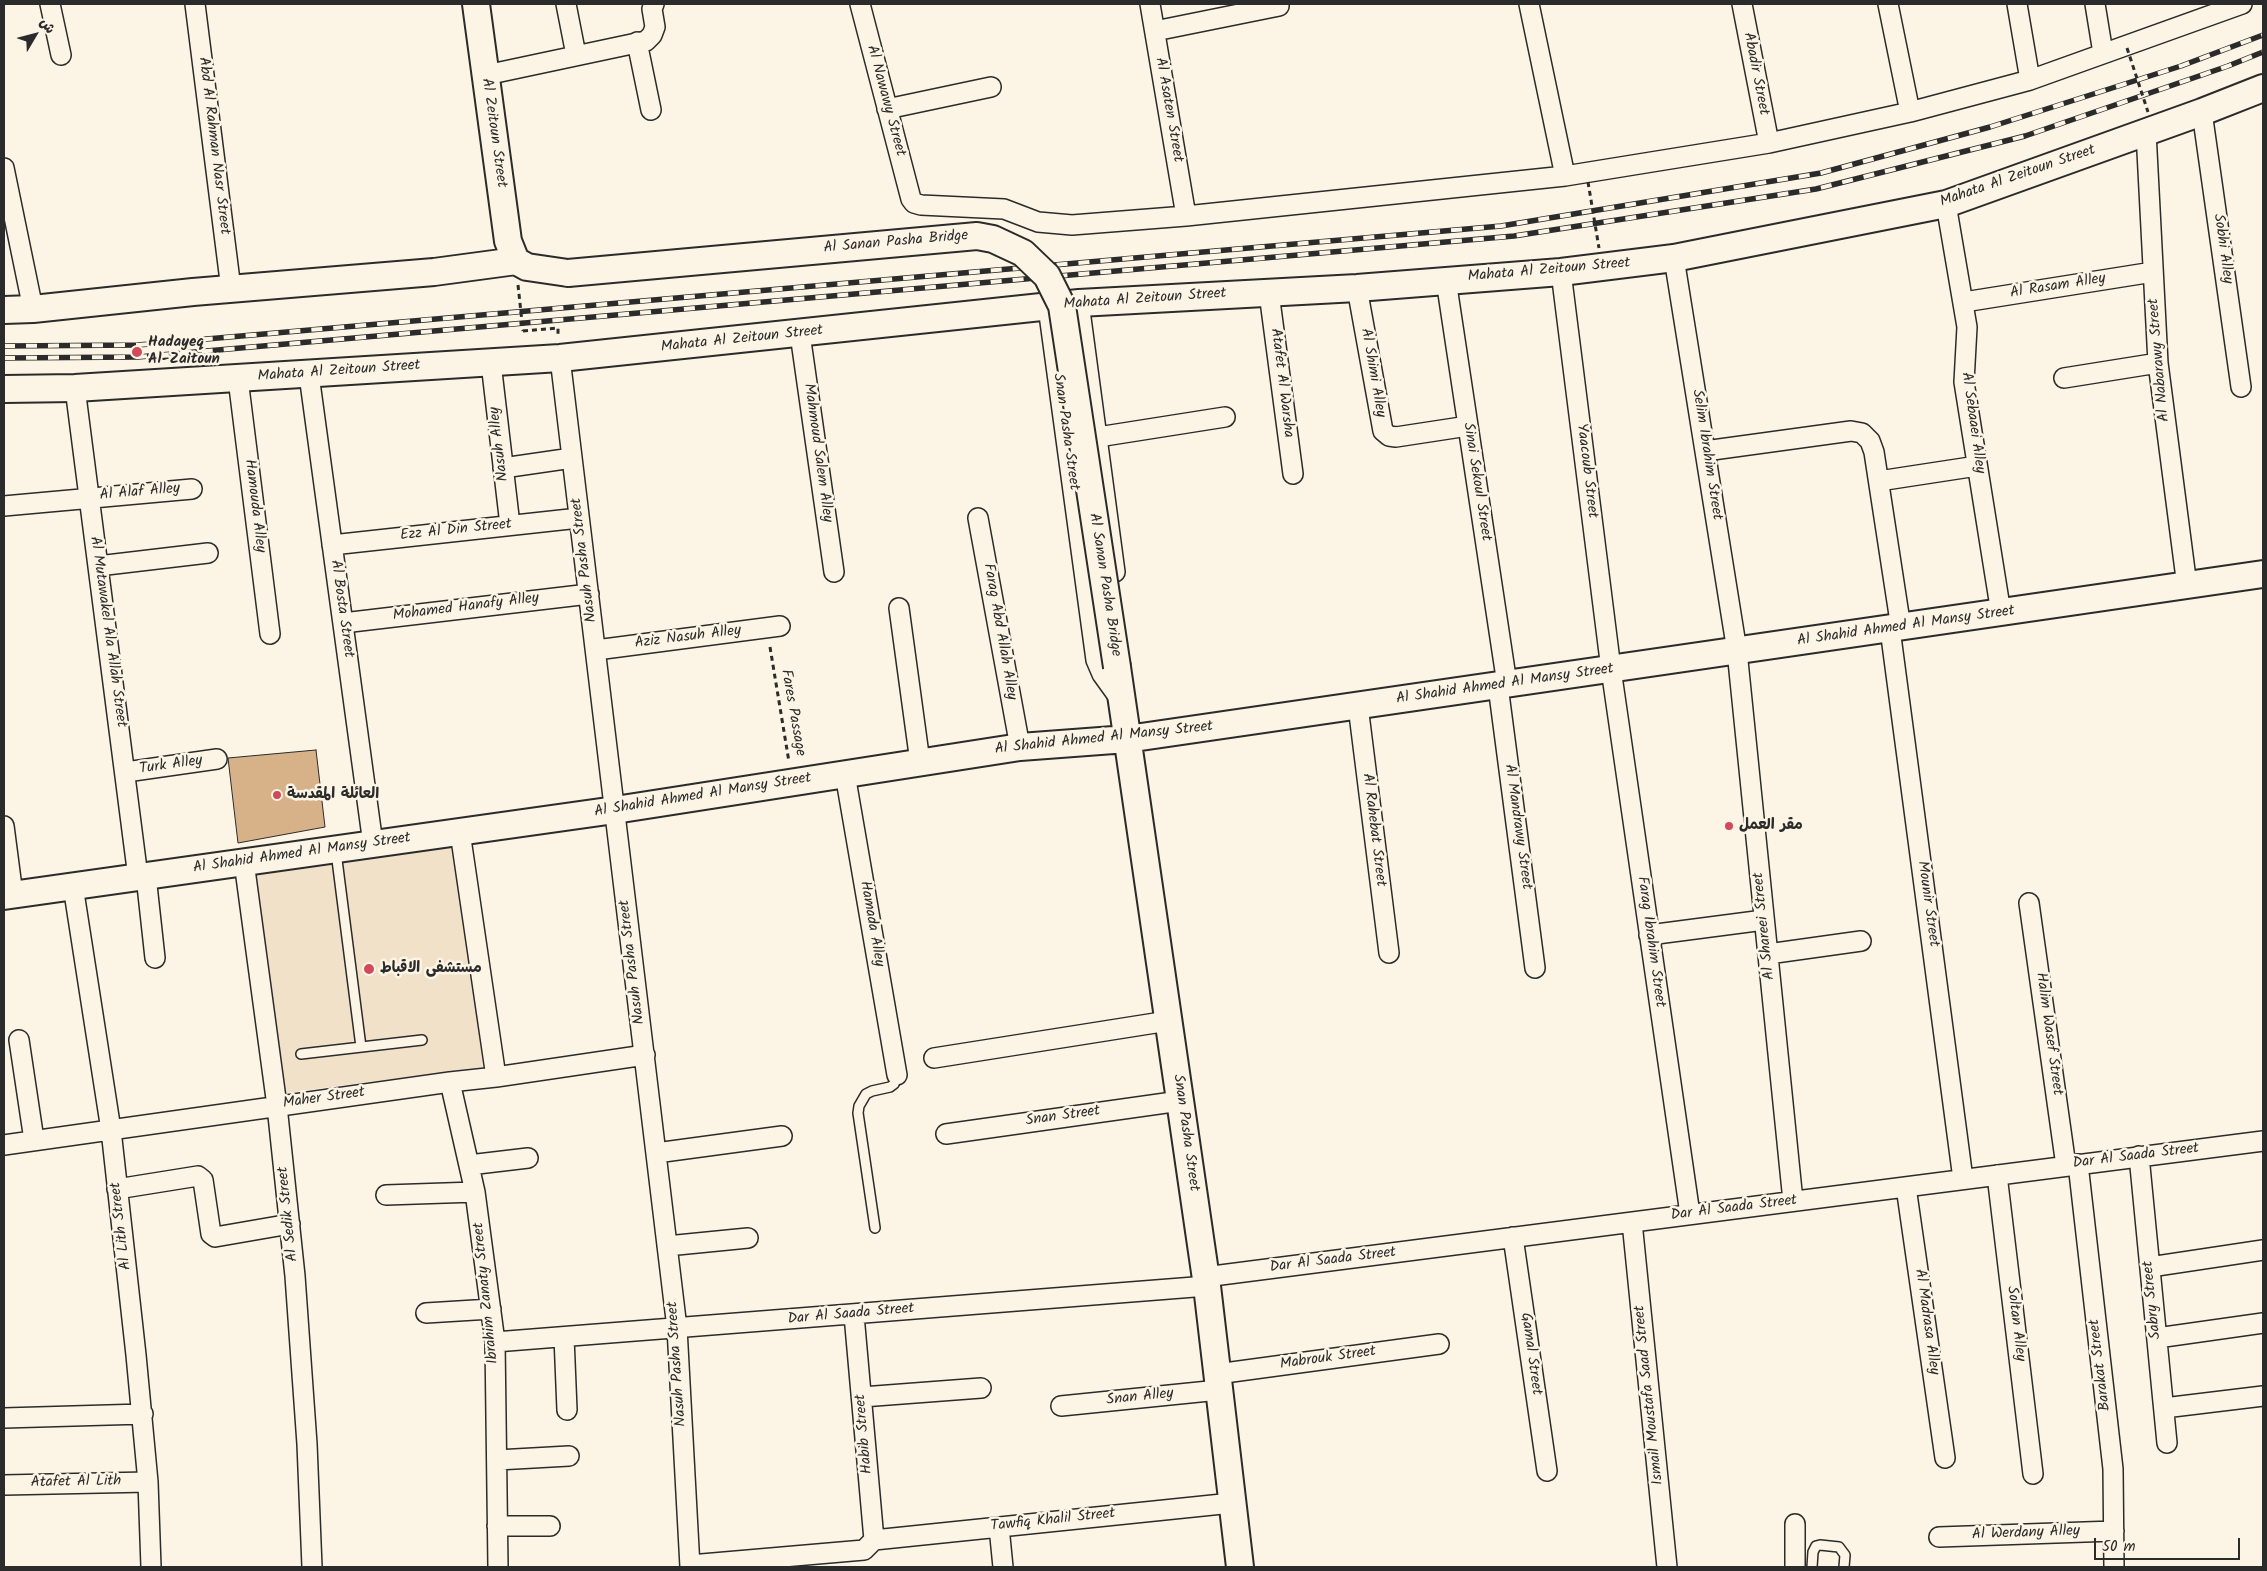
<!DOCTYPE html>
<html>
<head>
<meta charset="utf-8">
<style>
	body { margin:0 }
	#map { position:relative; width:2267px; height:1571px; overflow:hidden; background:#fcf5e5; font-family:Kalam,"Playpen Sans Arabic",sans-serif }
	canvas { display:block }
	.frame { position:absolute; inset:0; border:5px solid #2b2b2b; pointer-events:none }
	.north { position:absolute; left:10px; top:10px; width:50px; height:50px; -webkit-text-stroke:4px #fcf5e5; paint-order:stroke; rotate:53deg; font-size:14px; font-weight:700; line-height:20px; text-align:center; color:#2b2b2b }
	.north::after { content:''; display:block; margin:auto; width:18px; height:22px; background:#2b2b2b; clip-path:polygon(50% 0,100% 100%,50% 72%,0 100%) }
	.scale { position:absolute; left:2094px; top:1538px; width:146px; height:22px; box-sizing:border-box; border:2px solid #2b2b2b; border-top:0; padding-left:6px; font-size:15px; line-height:18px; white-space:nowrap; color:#2b2b2b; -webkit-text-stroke:4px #fcf5e5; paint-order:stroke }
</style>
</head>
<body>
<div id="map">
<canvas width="2267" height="1571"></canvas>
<div class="frame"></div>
<div class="north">ش</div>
<div class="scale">50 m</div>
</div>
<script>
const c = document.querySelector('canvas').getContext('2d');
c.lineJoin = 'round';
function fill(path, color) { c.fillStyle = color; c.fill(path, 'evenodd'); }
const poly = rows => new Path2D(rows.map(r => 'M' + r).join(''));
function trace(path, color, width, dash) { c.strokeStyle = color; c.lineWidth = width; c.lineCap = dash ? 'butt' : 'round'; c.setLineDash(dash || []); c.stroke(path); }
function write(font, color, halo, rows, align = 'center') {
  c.font = font + ' Kalam,"Playpen Sans Arabic",sans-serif'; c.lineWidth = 5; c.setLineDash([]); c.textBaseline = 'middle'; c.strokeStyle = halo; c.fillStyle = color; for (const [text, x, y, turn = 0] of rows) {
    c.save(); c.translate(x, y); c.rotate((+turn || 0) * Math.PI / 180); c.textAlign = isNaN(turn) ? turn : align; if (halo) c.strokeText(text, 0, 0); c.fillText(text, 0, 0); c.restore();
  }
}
const built = poly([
	[456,846,483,1067,285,1093,254,872]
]);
const building = poly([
	[316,750,325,827,238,843,228,758,316,750]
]);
const path = poly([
	[523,331,558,328,558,335],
	[770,647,789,762]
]);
const lane = poly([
	[336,852,361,1047],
	[301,1054,422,1040],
	[875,1228,858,1113,859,1106,866,1094,872,1091,890,1087,894,1084,897,1075],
	[1812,1567,1813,1552,1816,1546,1820,1545,1839,1547,1845,1555,1844,1567]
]);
const street = poly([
	[50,4,61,55],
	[195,4,231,289],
	[566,4,576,55],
	[860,4,911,199,914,203,921,205,1004,209,1038,222,1072,225,1186,216,1565,176,1769,143,1910,112,2030,80,2242,4],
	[1150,4,1186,216],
	[1529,4,1565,176],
	[1742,4,1769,143],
	[1888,4,1910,112],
	[2017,4,2030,80],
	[2095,4,2103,53],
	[1155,31,1279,6],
	[637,42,651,110],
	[486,75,646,41,652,35,655,27,652,9,654,4],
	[887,109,991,87],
	[2202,112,2241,387],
	[2146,132,2158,363,2187,586],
	[4,168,33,309],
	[1946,204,1967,327,1964,382,2001,613],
	[1674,258,1737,651,1793,1201],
	[1561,272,1611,669,1690,1214],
	[1446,280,1507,684],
	[1357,288,1383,431,1389,436,1396,437,1468,426],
	[1269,293,1293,474],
	[1964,302,2153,272],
	[1079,303,1115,572],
	[1048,307,1096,660,1102,674,1120,699],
	[800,334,834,572],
	[560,358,677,1328,690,1567],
	[491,363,510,525],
	[309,375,373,844],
	[2064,378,2158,363],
	[238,379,270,634],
	[75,388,138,877],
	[1098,437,1225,417],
	[1705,451,1851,431,1862,433,1870,441,1874,452,1901,628],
	[503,468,572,458],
	[1879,481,1977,466],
	[4,506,192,489],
	[978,518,1020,747],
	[332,545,579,518],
	[98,566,208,553],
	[899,608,920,762],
	[343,623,589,594],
	[1890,629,1963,1179],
	[596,650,780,626],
	[1498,686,1535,968],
	[1358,706,1389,953],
	[126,772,217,759],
	[845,774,897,1075],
	[4,826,13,895],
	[460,832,496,1077],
	[244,862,277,1106,295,1276,307,1444,312,1567],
	[146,876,155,958],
	[73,886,111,1130,136,1355,148,1482,151,1567],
	[2029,903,2066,1166],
	[1649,935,1764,920],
	[1768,954,1861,941],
	[19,1040,34,1140],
	[934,1058,1168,1021],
	[450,1082,475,1192,495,1342,498,1567],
	[946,1134,1180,1101],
	[4,1145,450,1082,496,1077,645,1055],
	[656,1153,782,1136],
	[2139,1156,2167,1443],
	[2078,1164,2113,1469,2114,1567],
	[469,1165,528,1158],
	[1997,1175,2033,1474],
	[1906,1187,1945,1458],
	[117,1189,198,1176,203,1180,211,1234,215,1237,290,1224],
	[386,1195,475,1192],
	[1632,1222,1667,1567],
	[1513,1237,1547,1471],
	[667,1246,748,1238],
	[2150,1267,2263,1250],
	[1205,1277,2263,1141],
	[426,1313,491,1309],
	[564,1337,567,1410],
	[2157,1338,2263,1323],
	[495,1342,1207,1286],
	[1217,1374,1439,1344],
	[862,1397,981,1388],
	[1061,1406,1219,1390],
	[2164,1408,2263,1396],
	[4,1418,143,1414],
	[497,1460,569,1456],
	[4,1485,148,1482],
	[1795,1524,1795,1567],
	[497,1526,550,1526],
	[999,1527,1003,1567],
	[1939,1537,2114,1531],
	[874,1540,1232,1503],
	[690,1565,864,1550,874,1540,854,1315]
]);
const secondary = poly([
	[476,4,508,241,516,261],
	[516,261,527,267,568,273],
	[4,310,33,309,193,292,434,272,516,261],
	[4,389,75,388,560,358,1079,303,1357,288,1561,272,1674,258,1946,204,2202,112,2263,88],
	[1117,667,1207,1286,1240,1567],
	[4,896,615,810,1020,747,1127,739,2263,574]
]);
const rail = poly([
	[4,346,138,345,1501,226,1821,173,1990,127,2181,66,2263,35],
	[4,358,138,357,1514,236,1816,189,2025,136,2228,66,2263,52]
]);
const pathBridge = poly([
	[2127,48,2148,112],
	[1588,182,1599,248],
	[518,285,523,331]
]);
const secondaryBridge = poly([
	[568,273,977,236,993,239,1023,253,1047,276,1062,306,1117,667]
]);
const markers = [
	[137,352,6,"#d1495b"],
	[277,795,5,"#d1495b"],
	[1729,826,5,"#d1495b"],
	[369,969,6,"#d1495b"]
];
const streetNames = [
	["Abadir Street",1755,74,79],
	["Al Nawawy Street",885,101,75],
	["Al Asaten Street",1168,110,80],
	["Al Zeitoun Street",493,133,82],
	["Abd Al Rahman Nasr Street",213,146,83],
	["Mahata Al Zeitoun Street",2018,177,-19],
	["Al Sanan Pasha Bridge",896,243,-5],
	["Sobhi Alley",2222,249,82],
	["Mahata Al Zeitoun Street",1549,271,-5],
	["Al Rasam Alley",2058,287,-9],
	["Mahata Al Zeitoun Street",1145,300,-4],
	["Mahata Al Zeitoun Street",742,340,-6],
	["Al Nabarawy Street",2160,360,-95],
	["Mahata Al Zeitoun Street",339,372,-4],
	["Al Shimi Alley",1372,373,80],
	["Atafet Al Warsha",1281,383,83],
	["Al Sebaaei Alley",1972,423,82],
	["Snan Pasha Street",1065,432,82],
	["Nasuh Alley",500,444,-97],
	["Mahmoud Salem Alley",817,453,82],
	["Selim Ibrahim Street",1706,455,81],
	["Yaacoub Street",1586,471,83],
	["Sinai Sekoul Street",1476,482,81],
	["Al Alaf Alley",140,493,-5],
	["Hamouda Alley",254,506,83],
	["Ezz Al Din Street",456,531,-6],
	["Nasuh Pasha Street",585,560,-97],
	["Al Sanan Pasha Bridge",1104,585,81],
	["Mohamed Hanafy Alley",466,608,-7],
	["Al Bosta Street",341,609,82],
	["Al Shahid Ahmed Al Mansy Street",1906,627,-8],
	["Al Mutawakel Ala Allah Street",107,632,82],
	["Farag Abd Allah Alley",999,632,80],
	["Aziz Nasuh Alley",688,638,-7],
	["Al Shahid Ahmed Al Mansy Street",1505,685,-8],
	["Fares Passage",792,713,80],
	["Al Shahid Ahmed Al Mansy Street",1104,739,-6],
	["Turk Alley",171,766,-8],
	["Al Shahid Ahmed Al Mansy Street",703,796,-9],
	["Al Mandrawy Street",1517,827,82],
	["Al Rahebat Street",1373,830,83],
	["Al Shahid Ahmed Al Mansy Street",302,854,-8],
	["Mounir Street",1927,904,82],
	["Hamada Alley",871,924,80],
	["Al Shareei Street",1765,926,-96],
	["Farag Ibrahim Street",1650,942,82],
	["Nasuh Pasha Street",633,962,-97],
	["Halim Wasef Street",2048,1034,82],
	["Maher Street",324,1099,-8],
	["Snan Street",1063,1117,-8],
	["Snan Pasha Street",1185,1133,82],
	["Dar Al Saada Street",2136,1157,-7],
	["Dar Al Saada Street",1734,1209,-7],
	["Al Sedik Street",289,1214,-96],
	["Al Lith Street",122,1226,-97],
	["Dar Al Saada Street",1333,1261,-7],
	["Ibrahim Zanaty Street",487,1293,-96],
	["Sabry Street",2153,1300,-96],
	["Dar Al Saada Street",851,1315,-5],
	["Al Madrasa Alley",1926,1322,82],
	["Soltan Alley",2015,1324,83],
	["Gamal Street",1530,1354,82],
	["Mabrouk Street",1328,1359,-8],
	["Nasuh Pasha Street",678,1364,-94],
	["Barakat Street",2101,1365,-97],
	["Ismail Moustafa Saad Street",1650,1395,-96],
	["Snan Alley",1140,1398,-6],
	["Habib Street",865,1434,-95],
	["Atafet Al Lith",76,1483,-1],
	["Tawfiq Khalil Street",1053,1521,-6],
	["Al Werdany Alley",2026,1534,-2]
];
const poiNames = [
	["Hadayeq",148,343],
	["Al-Zaitoun",148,360],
	["العائلة المقدسة",287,795],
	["مقر العمل",1739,826],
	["مستشفى الاقباط",380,969]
];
fill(built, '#f1e1c9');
fill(building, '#d7b289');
trace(building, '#2b2b2b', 1);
trace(lane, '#2b2b2b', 12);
trace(street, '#2b2b2b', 22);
trace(secondary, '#2b2b2b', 30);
trace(path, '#2b2b2b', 3, [5, 4]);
trace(lane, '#fcf5e5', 9);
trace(street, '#fcf5e5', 19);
trace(secondary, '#fcf5e5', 26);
trace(rail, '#2b2b2b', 5.5);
trace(rail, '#fcf5e5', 4, [11]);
trace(secondaryBridge, '#2b2b2b', 30, []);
trace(pathBridge, '#2b2b2b', 3, [5, 4]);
trace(secondaryBridge, '#fcf5e5', 26);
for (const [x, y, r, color] of markers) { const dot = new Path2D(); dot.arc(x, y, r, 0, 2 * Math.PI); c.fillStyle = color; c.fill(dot); trace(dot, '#fcf5e5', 2); }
write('15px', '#2b2b2b', '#fcf5e5', streetNames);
write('bold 15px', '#2b2b2b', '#fcf5e5', poiNames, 'left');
</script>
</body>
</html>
